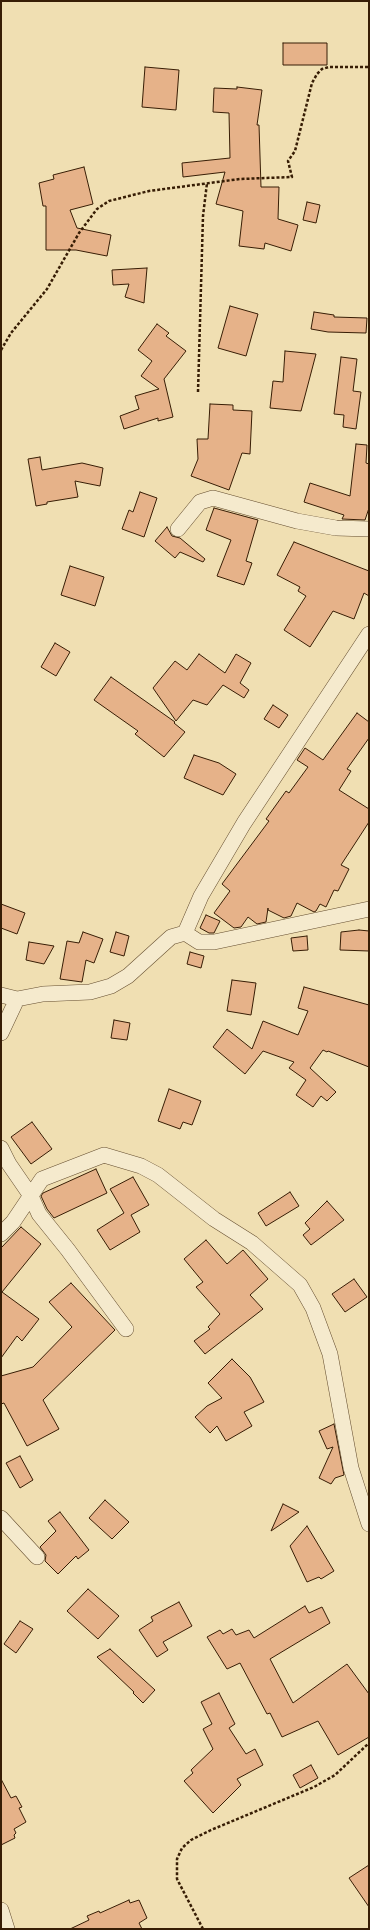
<!DOCTYPE html>
<html>
<head>
<meta charset="utf-8">
<style>
	body { margin:0 }
	#map { position:relative; width:370px; height:1930px; overflow:hidden; background:#f0dfb2; font-family:"IM FELL Great Primer",serif }
	canvas { display:block }
	.frame { position:absolute; inset:0; border:2px solid #371d05; pointer-events:none }
</style>
</head>
<body>
<div id="map">
<canvas width="370" height="1930"></canvas>
<div class="frame"></div>
</div>
<script>
const c = document.querySelector('canvas').getContext('2d');
c.lineJoin = 'round';
function fill(path, color) { c.fillStyle = color; c.fill(path, 'evenodd'); }
const poly = rows => new Path2D(rows.map(r => 'M' + r).join(''));
function trace(path, color, width, dash) { c.strokeStyle = color; c.lineWidth = width; c.lineCap = dash ? 'butt' : 'round'; c.setLineDash(dash || []); c.stroke(path); }
const building = poly([
	[283,43,327,43,327,65,283,65,283,43],
	[145,67,179,70,176,110,142,107,145,67],
	[237,87,262,90,257,125,259,125,261,187,279,187,278,219,298,225,291,251,265,243,264,249,239,246,243,211,216,204,225,172,183,177,182,163,230,158,229,113,213,112,214,88,237,89,237,87],
	[84,167,93,204,70,210,77,228,111,235,107,256,76,250,46,250,46,206,43,206,39,183,54,179,53,175,84,167],
	[307,202,320,205,316,223,303,220,307,202],
	[147,268,144,303,125,297,129,284,113,285,112,270,147,268],
	[230,306,258,314,246,356,218,348,230,306],
	[314,312,334,315,334,317,367,318,366,333,328,332,311,329,314,312],
	[157,324,169,333,166,336,186,351,164,379,173,417,158,421,158,418,124,429,120,416,139,409,135,396,159,389,141,376,152,361,138,350,157,324],
	[285,351,316,354,301,411,270,408,273,381,283,382,285,351],
	[341,357,357,359,353,391,361,392,356,429,343,427,344,415,334,414,341,357],
	[210,404,233,405,233,410,252,411,250,454,242,453,229,490,191,476,198,459,197,439,208,439,210,404],
	[356,444,367,445,366,463,369,464,369,508,365,520,342,519,344,515,304,502,310,483,350,496,356,444],
	[40,457,42,470,82,463,103,468,100,486,75,481,78,497,47,502,47,504,36,506,28,459,40,457],
	[140,492,157,498,144,537,122,529,129,510,133,512,140,492],
	[214,508,258,520,246,561,252,563,244,585,217,576,231,540,206,530,214,508],
	[167,527,172,536,180,538,205,559,203,562,180,552,175,558,155,541,167,527],
	[294,542,369,571,369,596,364,593,354,619,333,611,310,647,284,630,306,596,298,591,300,587,277,575,294,542],
	[70,566,104,577,95,606,61,595,70,566],
	[55,643,70,652,56,676,41,667,55,643],
	[199,654,225,673,236,654,251,663,240,683,249,690,244,698,223,685,207,705,193,700,176,721,153,688,175,661,187,670,199,654],
	[111,677,175,722,174,723,185,732,164,757,135,734,138,731,94,700,111,677],
	[273,705,288,715,279,728,264,719,273,705],
	[357,713,369,722,369,738,347,769,351,771,339,790,369,809,369,822,341,865,349,869,338,891,334,890,326,907,320,904,316,911,314,912,297,903,291,916,284,918,268,910,268,908,266,922,257,924,248,917,241,927,234,928,214,913,230,891,222,884,269,821,266,819,286,791,289,793,308,767,297,760,305,748,323,760,357,713],
	[194,755,219,763,236,774,223,795,184,778,194,755],
	[1,904,25,913,17,934,1,928,1,904],
	[206,915,220,921,214,933,209,933,200,928,206,915],
	[359,930,369,931,369,951,340,950,341,932,359,930],
	[83,932,103,939,94,963,86,960,82,982,60,979,67,941,79,943,83,932],
	[116,932,129,936,124,956,110,952,116,932],
	[307,936,308,950,293,951,291,938,307,936],
	[29,942,54,946,44,964,26,960,29,942],
	[190,952,204,956,201,968,187,964,190,952],
	[232,980,256,983,251,1015,227,1011,232,980],
	[304,987,369,1005,369,1067,328,1051,327,1052,323,1050,310,1068,336,1092,327,1101,321,1096,313,1107,296,1095,306,1080,289,1068,294,1062,263,1051,245,1074,213,1047,227,1029,252,1049,263,1021,298,1035,308,1011,298,1008,304,987],
	[114,1020,130,1023,127,1040,111,1038,114,1020],
	[169,1089,201,1101,192,1125,183,1122,180,1129,158,1121,169,1089],
	[32,1122,52,1149,31,1164,11,1137,32,1122],
	[96,1169,107,1193,54,1218,47,1209,41,1196,43,1193,96,1169],
	[133,1177,149,1205,131,1215,140,1232,110,1250,97,1230,124,1213,110,1189,133,1177],
	[290,1192,299,1206,266,1226,258,1213,290,1192],
	[327,1201,344,1220,311,1245,303,1235,310,1229,305,1223,327,1201],
	[21,1227,41,1244,2,1292,39,1319,22,1341,17,1336,1,1358,1,1248,21,1227],
	[206,1240,227,1264,243,1250,268,1279,250,1295,263,1309,205,1354,194,1341,210,1329,208,1327,220,1314,196,1287,203,1282,184,1259,206,1240],
	[354,1279,367,1297,345,1312,332,1294,354,1279],
	[71,1283,115,1330,43,1400,59,1429,27,1446,4,1403,1,1404,1,1376,33,1367,72,1327,49,1302,71,1283],
	[232,1359,250,1377,264,1402,244,1412,252,1426,226,1441,217,1426,210,1433,195,1417,207,1406,222,1398,208,1383,232,1359],
	[334,1424,344,1475,335,1478,331,1484,319,1478,333,1447,327,1449,319,1431,334,1424],
	[20,1456,33,1480,20,1488,6,1463,20,1456],
	[105,1500,129,1522,112,1539,89,1518,105,1500],
	[283,1504,299,1512,271,1531,283,1504],
	[60,1512,89,1550,78,1559,76,1556,58,1574,45,1561,46,1555,40,1547,56,1531,48,1521,60,1512],
	[307,1526,334,1571,321,1579,319,1577,307,1582,290,1546,307,1526],
	[88,1589,119,1616,98,1639,67,1611,88,1589],
	[179,1602,192,1626,163,1642,168,1650,157,1657,139,1630,153,1621,151,1617,179,1602],
	[305,1606,309,1613,322,1607,330,1623,270,1659,293,1703,347,1664,369,1694,369,1737,338,1755,318,1721,282,1737,270,1713,267,1714,240,1663,227,1669,207,1637,220,1630,223,1634,232,1629,236,1635,249,1630,254,1638,305,1606],
	[20,1621,33,1629,16,1653,4,1644,20,1621],
	[110,1649,155,1690,143,1703,133,1693,134,1692,97,1657,110,1649],
	[219,1693,235,1724,229,1728,246,1754,255,1749,263,1765,237,1779,241,1785,213,1813,184,1781,193,1773,191,1770,213,1749,203,1729,212,1724,201,1702,219,1693],
	[311,1765,318,1778,300,1788,293,1775,311,1765],
	[1,1779,11,1798,16,1796,22,1807,19,1808,26,1822,14,1829,16,1833,14,1835,15,1838,1,1845,1,1779],
	[369,1865,369,1907,349,1878,369,1865],
	[129,1900,130,1903,139,1900,147,1918,139,1923,142,1929,70,1929,89,1920,87,1916,99,1911,100,1913,129,1900]
]);
const path = poly([
	[1,350,11,333,47,289,79,233,97,209,109,201,149,191,240,179,292,177,288,161,295,151,312,83,317,74,322,69,329,67,369,67],
	[198,392,203,216,207,183],
	[203,1929,177,1879,177,1859,182,1848,191,1840,211,1830,314,1787,335,1775,369,1743]
]);
const minor = poly([
	[178,529,200,502,213,498,297,521,336,528,369,529],
	[185,933,199,942,214,942,369,909],
	[1,995,17,999,43,994,90,992,111,986,128,976,171,937,185,933,201,896,244,823,369,634],
	[1,1033,17,999],
	[1,1148,9,1164,31,1196,39,1214,68,1250,126,1329],
	[1,1234,13,1222,42,1179,104,1155,141,1166,158,1175,214,1219,252,1243,300,1285,313,1308,330,1354,351,1468,369,1524],
	[1,1518,37,1557],
	[1,1910,7,1929]
]);
fill(building, '#e6b289');
trace(building, '#371d05', 1);
trace(minor, '#654e30', 16);
trace(path, '#371d05', 2.5, [3, 2]);
trace(minor, '#f5eacd', 15);
</script>
</body>
</html>
